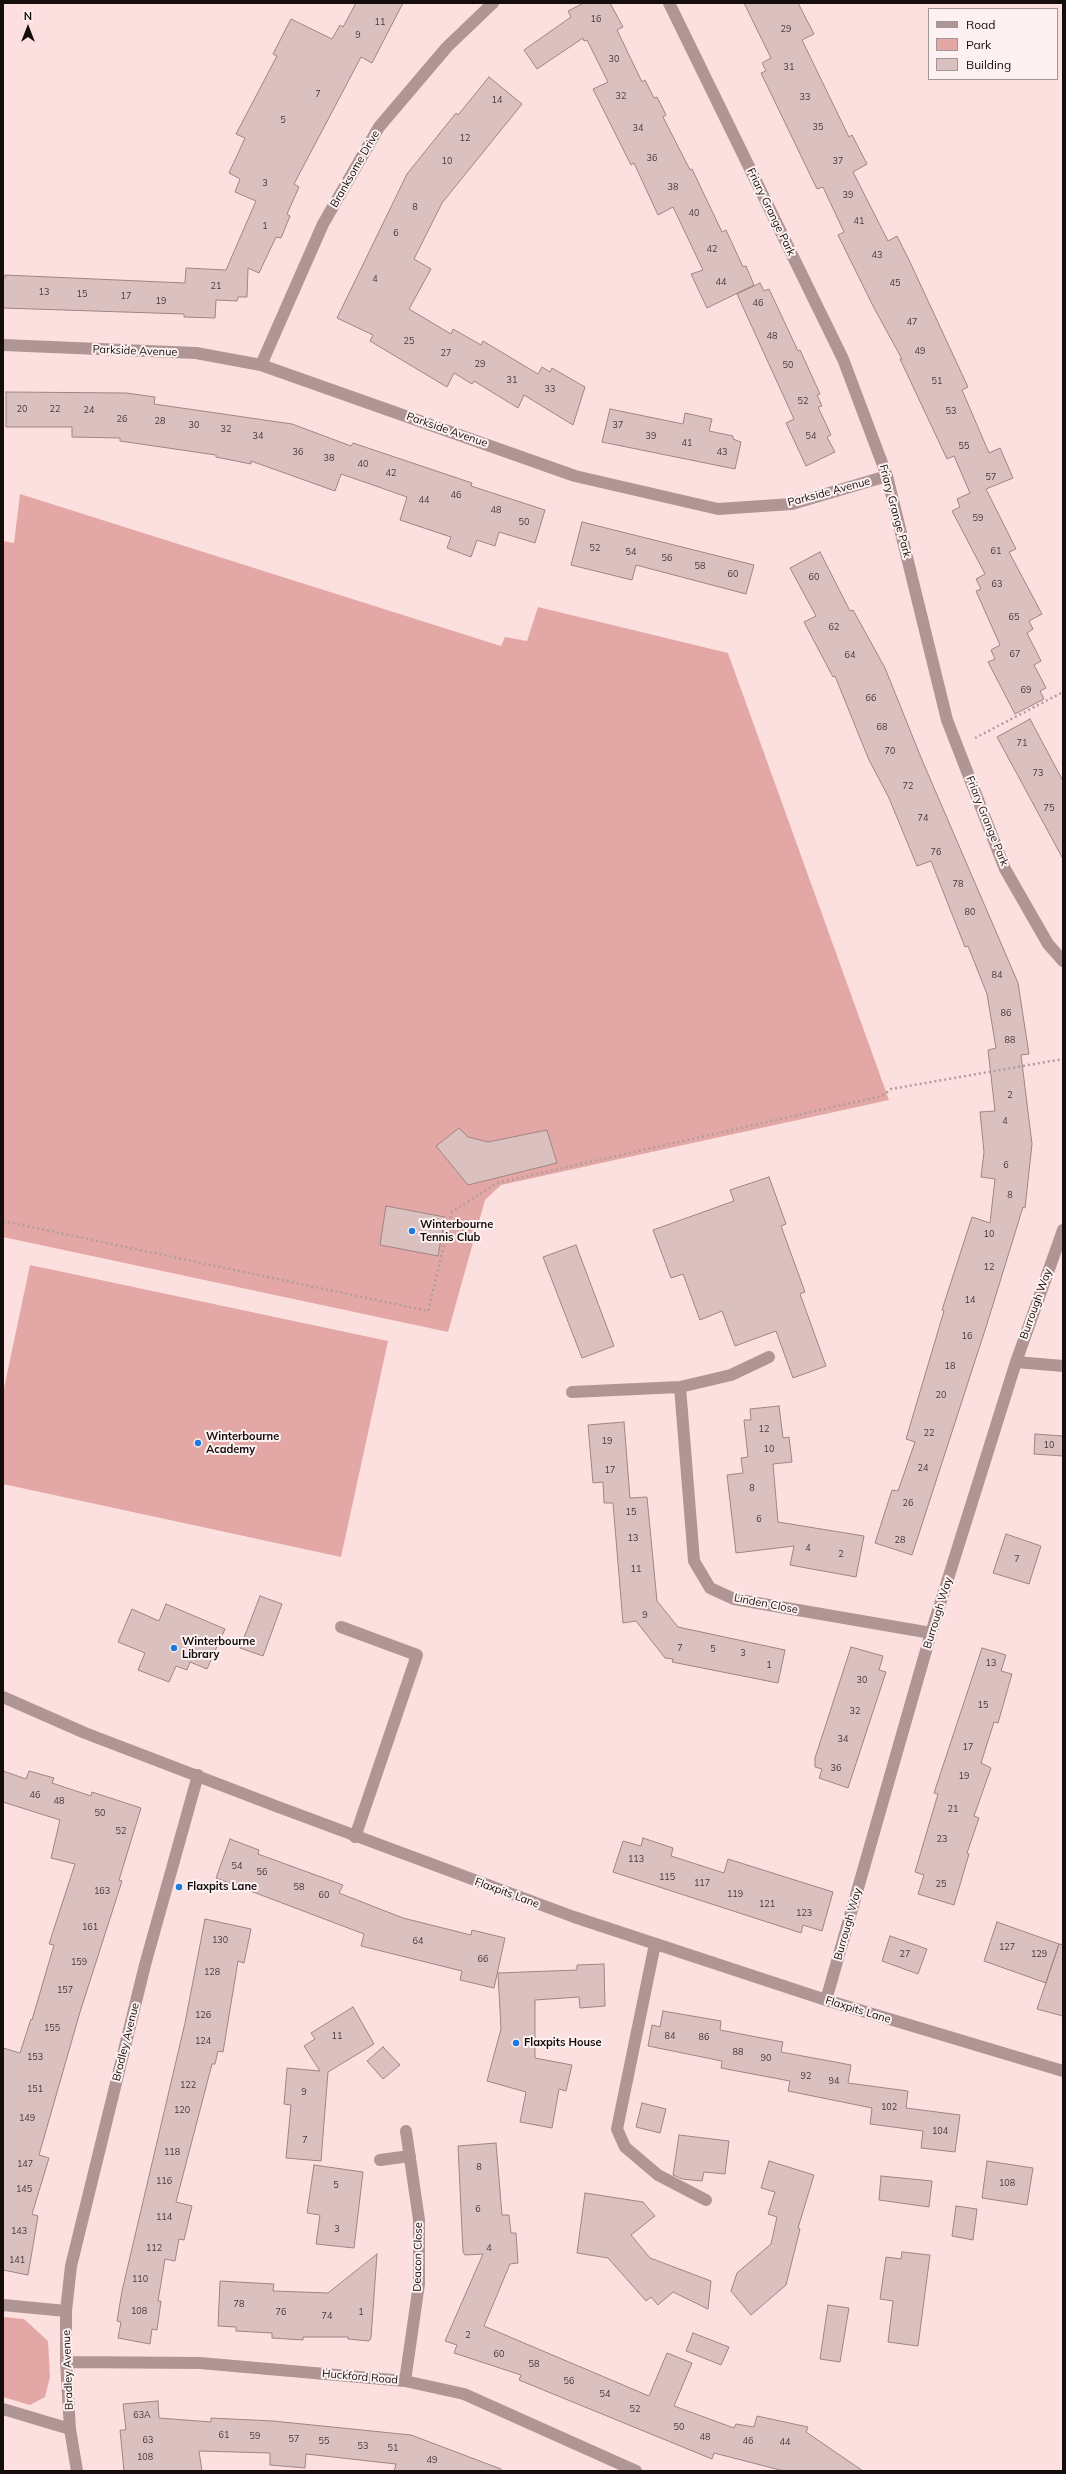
<!DOCTYPE html>
<html>
<head>
<meta charset="utf-8">
<style>
	body { margin:0 }
	#map { position:relative; width:1066px; height:2474px; overflow:hidden; background:#fce0df; font-family:Mulish,sans-serif }
	canvas { display:block }
	.frame { position:absolute; inset:0; border:4px solid #150c0c; pointer-events:none }
	.legend { position:absolute; left:928px; top:8px; width:130px; height:72px; box-sizing:border-box; background:#fdf2f1; border:1px solid #a09695; margin:0; padding:5px 7px; list-style:none; font-size:12px; color:#150c0c }
	.legend li { display:flex; align-items:center; gap:8px; height:20px }
	.legend b { width:20px; border:1px solid #a09695 }
	.north { position:absolute; left:8px; top:8px; width:40px; height:40px; -webkit-text-stroke:3px #fdf2f1; paint-order:stroke; rotate:0deg; font-size:11px; font-weight:700; line-height:16px; text-align:center; color:#150c0c }
	.north::after { content:''; display:block; margin:auto; width:14px; height:18px; background:#150c0c; clip-path:polygon(50% 0,100% 100%,50% 72%,0 100%) }
</style>
</head>
<body>
<div id="map">
<canvas width="1066" height="2474"></canvas>
<div class="frame"></div>
<ul class="legend">
<li><b style="height:5px;background:#af9593"></b>Road</li>
<li><b style="height:11px;background:#e3a8a6"></b>Park</li>
<li><b style="height:11px;background:#dac0be"></b>Building</li>
</ul>
<div class="north">N</div>
</div>
<script>
const c = document.querySelector('canvas').getContext('2d');
c.lineJoin = 'round';
function fill(path, color) { c.fillStyle = color; c.fill(path, 'evenodd'); }
const poly = rows => new Path2D(rows.map(r => 'M' + r).join(''));
function trace(path, color, width, dash) { c.strokeStyle = color; c.lineWidth = width; c.lineCap = dash ? 'butt' : 'round'; c.setLineDash(dash || []); c.stroke(path); }
function write(font, color, halo, rows, align = 'center') {
  c.font = font + ' Mulish,sans-serif'; c.lineWidth = 4; c.setLineDash([]); c.textBaseline = 'middle'; c.strokeStyle = halo; c.fillStyle = color; for (const [text, x, y, turn = 0] of rows) {
    c.save(); c.translate(x, y); c.rotate((+turn || 0) * Math.PI / 180); c.textAlign = isNaN(turn) ? turn : align; if (halo) c.strokeText(text, 0, 0); c.fillText(text, 0, 0); c.restore();
  }
}
const green = poly([
	[20,494,501,646,505,637,527,641,538,607,728,653,889,1100,501,1185,485,1200,448,1332,3,1237,3,541,14,543],
	[30,1265,388,1341,341,1557,3,1484,3,1393],
	[3,2317,24,2319,48,2341,50,2377,45,2397,30,2405,3,2397]
]);
const building = poly([
	[356,3,403,3,372,63,361,57,294,184,299,187,287,214,290,216,281,238,276,237,259,273,248,268,247,297,238,297,237,301,216,300,215,318,184,317,184,314,3,308,3,278,5,278,5,275,185,283,186,268,226,270,256,201,235,192,240,179,229,173,245,138,236,134,277,56,273,54,291,19,332,39,340,25,343,27,356,3],
	[584,3,610,3,623,27,617,30,642,82,645,80,654,98,657,97,666,115,663,117,690,170,692,169,722,232,726,230,743,267,746,266,754,285,707,308,691,274,703,270,673,207,658,215,634,163,631,165,593,89,608,82,587,40,584,41,583,38,537,69,524,50,571,17,568,11,584,3],
	[744,3,798,3,814,34,802,40,849,137,852,135,867,164,853,172,888,241,897,236,909,260,968,387,962,390,989,453,1000,448,1013,478,986,489,1016,549,1009,552,1042,614,1029,621,1033,629,1027,633,1041,661,1034,665,1046,688,1040,691,1044,699,1015,714,988,662,995,659,991,650,1000,645,976,591,981,589,976,579,985,574,952,511,960,507,957,499,970,493,954,456,947,459,900,359,902,359,873,306,838,235,844,232,823,187,817,189,761,73,766,71,762,63,771,58,744,3],
	[489,77,522,104,442,203,414,259,431,269,409,309,451,334,453,329,481,345,483,341,538,374,542,367,550,372,552,368,585,387,573,425,524,395,518,408,474,381,472,384,454,373,447,387,370,341,373,335,337,318,407,174,456,113,458,115,489,77],
	[760,283,764,291,769,289,798,351,800,350,820,394,817,395,822,406,818,407,831,435,827,437,835,452,806,466,786,423,794,419,737,294,760,283],
	[6,392,126,393,155,397,154,404,292,424,351,446,353,443,472,483,471,486,545,510,535,543,499,532,495,546,477,540,471,557,447,548,451,537,400,520,407,497,373,485,341,474,335,491,251,461,251,464,216,457,216,455,120,441,120,438,72,437,72,427,6,427,6,392],
	[610,409,683,424,685,413,712,419,709,431,733,436,733,439,741,442,735,469,602,442,610,409],
	[582,522,754,565,746,594,636,565,632,580,571,565,582,522],
	[820,552,850,611,853,610,885,668,922,760,1003,948,1018,983,1029,1054,1021,1055,1032,1144,1025,1208,1023,1207,987,1324,912,1555,875,1543,892,1490,898,1491,915,1442,906,1439,944,1311,942,1310,972,1217,990,1223,995,1179,981,1177,984,1152,980,1112,995,1111,988,1050,996,1048,987,994,968,946,965,947,931,861,917,866,889,798,869,760,835,676,833,677,804,622,816,616,790,568,820,552],
	[1030,719,1063,781,1063,859,997,737,1030,719],
	[459,1128,468,1137,488,1142,547,1130,557,1163,468,1185,436,1146,459,1128],
	[769,1177,786,1224,781,1226,805,1292,800,1294,826,1366,793,1378,776,1331,735,1346,722,1311,700,1320,683,1274,671,1278,653,1230,734,1201,730,1190,769,1177],
	[386,1206,445,1217,438,1256,380,1245,386,1206],
	[576,1245,614,1346,582,1358,543,1257,576,1245],
	[779,1406,783,1438,789,1437,792,1462,773,1464,778,1522,864,1536,856,1577,790,1565,794,1546,736,1553,727,1475,743,1473,741,1458,748,1457,744,1420,751,1420,750,1409,779,1406],
	[624,1422,630,1498,647,1497,657,1601,678,1627,785,1650,778,1683,672,1662,673,1659,665,1658,636,1621,623,1623,613,1503,604,1503,603,1482,593,1483,588,1425,624,1422],
	[1035,1434,1063,1436,1063,1456,1034,1454,1035,1434],
	[1006,1534,1041,1546,1029,1584,993,1573,1006,1534],
	[260,1596,282,1604,263,1656,240,1648,260,1596],
	[166,1604,225,1629,207,1669,190,1662,187,1670,176,1666,169,1682,138,1670,145,1653,118,1642,132,1609,159,1621,166,1604],
	[851,1647,883,1656,879,1670,886,1672,848,1788,819,1778,822,1769,815,1767,815,1758,851,1647],
	[982,1648,1006,1655,1001,1671,1012,1674,998,1723,994,1722,981,1763,991,1768,974,1816,979,1818,967,1853,969,1854,954,1905,918,1894,924,1875,915,1872,938,1794,934,1793,982,1648],
	[3,1771,26,1779,29,1771,54,1778,52,1783,91,1796,92,1792,141,1808,119,1880,122,1881,80,2012,39,2155,49,2158,32,2214,38,2216,28,2275,3,2270,3,2048,20,2053,31,2019,32,2020,54,1945,49,1944,75,1864,51,1858,60,1820,3,1802,3,1771],
	[643,1838,673,1848,671,1856,724,1873,728,1859,833,1892,822,1931,803,1925,801,1933,613,1872,623,1841,641,1846,643,1838],
	[230,1839,259,1850,258,1854,343,1885,339,1893,403,1918,471,1935,472,1930,505,1938,494,1988,460,1980,462,1971,361,1946,364,1934,216,1878,230,1839],
	[205,1919,251,1929,244,1963,238,1961,223,2052,218,2051,215,2064,212,2064,176,2202,192,2206,184,2240,179,2239,175,2261,165,2259,158,2301,161,2301,157,2330,152,2329,150,2344,118,2338,121,2322,117,2321,122,2291,185,2023,205,1919],
	[997,1922,1059,1944,1046,1983,984,1961,997,1922],
	[890,1936,927,1949,918,1974,882,1961,890,1936],
	[1059,1944,1063,1945,1063,2016,1037,2009,1059,1944],
	[604,1964,605,2006,580,2008,579,1997,535,2000,535,2058,572,2065,566,2091,559,2089,552,2128,520,2122,526,2092,487,2081,501,2029,498,1973,577,1970,577,1965,604,1964],
	[353,2007,374,2044,328,2072,321,2161,286,2158,291,2105,284,2104,287,2068,320,2071,304,2046,315,2039,311,2033,353,2007],
	[663,2011,721,2021,720,2030,783,2042,781,2052,851,2065,848,2083,908,2091,906,2108,960,2115,955,2152,921,2148,923,2131,870,2124,872,2108,788,2091,790,2081,721,2068,722,2061,648,2046,652,2025,660,2027,663,2011],
	[383,2047,400,2065,383,2079,367,2061,383,2047],
	[642,2103,666,2109,660,2133,636,2127,642,2103],
	[679,2135,729,2141,725,2174,704,2172,702,2181,682,2179,673,2175,679,2135],
	[496,2143,502,2215,509,2215,511,2233,516,2233,518,2263,510,2264,484,2326,649,2396,667,2353,692,2363,674,2406,734,2428,736,2424,754,2427,757,2416,808,2427,806,2432,863,2471,784,2471,714,2453,712,2459,519,2380,521,2375,454,2353,457,2345,445,2341,483,2254,465,2255,463,2252,458,2146,496,2143],
	[769,2161,814,2175,798,2228,800,2229,786,2285,751,2315,731,2291,737,2273,771,2244,777,2217,768,2214,775,2192,761,2188,769,2161],
	[987,2161,1033,2168,1027,2205,982,2198,987,2161],
	[314,2165,363,2172,354,2248,316,2244,320,2215,307,2213,314,2165],
	[881,2176,932,2181,929,2207,879,2200,881,2176],
	[585,2193,643,2202,655,2216,631,2235,650,2258,711,2281,708,2309,673,2292,658,2305,651,2297,646,2301,608,2258,577,2253,585,2193],
	[956,2206,977,2209,973,2240,952,2236,956,2206],
	[902,2252,930,2255,918,2346,888,2342,893,2301,880,2299,886,2257,901,2259,902,2252],
	[377,2254,371,2338,369,2341,348,2339,348,2337,303,2337,303,2340,272,2338,272,2333,236,2331,236,2327,218,2326,220,2281,274,2284,273,2291,328,2293,377,2254],
	[828,2305,849,2308,840,2362,820,2359,828,2305],
	[693,2333,729,2347,721,2365,686,2351,693,2333],
	[158,2401,159,2418,211,2422,211,2418,273,2421,411,2435,501,2469,501,2471,394,2471,396,2464,306,2454,305,2468,270,2465,270,2453,199,2451,202,2471,124,2471,120,2430,126,2430,123,2404,158,2401]
]);
const path = poly([
	[975,738,1063,692],
	[3,1221,428,1311,452,1212,497,1183,882,1096,891,1089,1063,1059]
]);
const lane = poly([
	[680,1387,682,1412],
	[572,1392,680,1387,731,1375,769,1357],
	[341,1627,417,1655,355,1837]
]);
const street = poly([
	[669,3,843,359,887,476,947,720,1005,869,1048,944,1063,961],
	[3,345,196,353,261,365,575,476,718,509,792,504,887,476],
	[261,365,323,224,379,127,447,47,493,3],
	[1016,1362,1063,1366],
	[682,1412,694,1561,710,1588,734,1599,931,1633],
	[3,1697,85,1733,273,1805,574,1917,826,2000,1063,2071],
	[655,1944,617,2129,625,2147,658,2175,706,2200],
	[826,2000,931,1633,1016,1362,1063,1230],
	[380,2160,410,2156],
	[3,2305,66,2311],
	[66,2362,200,2363,405,2381,464,2394,636,2471],
	[405,2381,419,2284,419,2220,406,2131],
	[3,2409,70,2429],
	[77,2471,70,2429,66,2362,66,2311,71,2266,145,1965,198,1775]
]);
const markers = [
	[412,1231,4,"#1e7ae3"],
	[198,1443,4,"#1e7ae3"],
	[174,1648,4,"#1e7ae3"],
	[179,1887,4,"#1e7ae3"],
	[516,2043,4,"#1e7ae3"]
];
const numberNames = [
	["16",596,19],
	["11",380,22],
	["29",786,29],
	["9",358,35],
	["30",614,59],
	["31",789,67],
	["7",318,94],
	["32",621,96],
	["33",805,97],
	["14",497,100],
	["5",283,120],
	["35",818,127],
	["34",638,128],
	["12",465,138],
	["36",652,158],
	["10",447,161],
	["37",838,161],
	["3",265,183],
	["38",673,187],
	["39",848,195],
	["8",415,207],
	["40",694,213],
	["41",859,221],
	["1",265,226],
	["6",396,233],
	["42",712,249],
	["43",877,255],
	["4",375,279],
	["44",721,282],
	["45",895,283],
	["21",216,286],
	["13",44,292],
	["15",82,294],
	["17",126,296],
	["19",161,301],
	["46",758,303],
	["47",912,322],
	["48",772,336],
	["25",409,341],
	["49",920,351],
	["27",446,353],
	["29",480,364],
	["50",788,365],
	["31",512,380],
	["51",937,381],
	["33",550,389],
	["52",803,401],
	["20",22,409],
	["22",55,409],
	["24",89,410],
	["53",951,411],
	["26",122,419],
	["28",160,421],
	["30",194,425],
	["37",618,425],
	["32",226,429],
	["34",258,436],
	["39",651,436],
	["54",811,436],
	["41",687,443],
	["55",964,446],
	["36",298,452],
	["43",722,452],
	["38",329,458],
	["40",363,464],
	["42",391,473],
	["57",991,477],
	["46",456,495],
	["44",424,500],
	["48",496,510],
	["59",978,518],
	["50",524,522],
	["52",595,548],
	["61",996,551],
	["54",631,552],
	["56",667,558],
	["58",700,566],
	["60",733,574],
	["60",814,577],
	["63",997,584],
	["65",1014,617],
	["62",834,627],
	["67",1015,654],
	["64",850,655],
	["69",1026,690],
	["66",871,698],
	["68",882,727],
	["71",1022,743],
	["70",890,751],
	["73",1038,773],
	["72",908,786],
	["75",1049,808],
	["74",923,818],
	["76",936,852],
	["78",958,884],
	["80",970,912],
	["84",997,975],
	["86",1006,1013],
	["88",1010,1040],
	["2",1010,1095],
	["4",1005,1121],
	["6",1006,1165],
	["8",1010,1195],
	["10",989,1234],
	["12",989,1267],
	["14",970,1300],
	["16",967,1336],
	["18",950,1366],
	["20",941,1395],
	["12",764,1429],
	["22",929,1433],
	["19",607,1441],
	["10",1049,1445],
	["10",769,1449],
	["24",923,1468],
	["17",610,1470],
	["8",752,1488],
	["26",908,1503],
	["15",631,1512],
	["6",759,1519],
	["13",633,1538],
	["28",900,1540],
	["4",808,1548],
	["2",841,1554],
	["7",1017,1559],
	["11",636,1569],
	["9",645,1615],
	["7",680,1648],
	["5",713,1649],
	["3",743,1653],
	["13",991,1663],
	["1",769,1665],
	["30",862,1680],
	["15",983,1705],
	["32",855,1711],
	["34",843,1739],
	["17",968,1747],
	["36",836,1768],
	["19",964,1776],
	["46",35,1795],
	["48",59,1801],
	["21",953,1809],
	["50",100,1813],
	["52",121,1831],
	["23",942,1839],
	["113",636,1859],
	["54",237,1866],
	["56",262,1872],
	["115",667,1877],
	["117",702,1883],
	["25",941,1884],
	["58",299,1887],
	["163",102,1891],
	["119",735,1894],
	["60",324,1895],
	["121",767,1904],
	["123",804,1913],
	["161",90,1927],
	["130",220,1940],
	["64",418,1941],
	["127",1007,1947],
	["27",905,1954],
	["129",1039,1954],
	["66",483,1959],
	["159",79,1962],
	["128",212,1972],
	["157",65,1990],
	["126",203,2015],
	["155",52,2028],
	["11",337,2036],
	["84",670,2036],
	["86",704,2037],
	["124",203,2041],
	["88",738,2052],
	["153",35,2057],
	["90",766,2058],
	["92",806,2076],
	["94",834,2081],
	["122",188,2085],
	["151",35,2089],
	["9",304,2092],
	["102",889,2107],
	["120",182,2110],
	["149",27,2118],
	["104",940,2131],
	["7",305,2140],
	["118",172,2152],
	["147",25,2164],
	["8",479,2167],
	["116",164,2181],
	["108",1007,2183],
	["5",336,2185],
	["145",24,2189],
	["6",478,2209],
	["114",164,2217],
	["3",337,2229],
	["143",19,2231],
	["112",154,2248],
	["4",489,2248],
	["141",17,2260],
	["110",140,2279],
	["78",239,2304],
	["108",139,2311],
	["76",281,2312],
	["1",361,2312],
	["74",327,2316],
	["2",468,2335],
	["60",499,2354],
	["58",534,2364],
	["56",569,2381],
	["54",605,2394],
	["52",635,2409],
	["63A",142,2415],
	["50",679,2427],
	["61",224,2435],
	["59",255,2436],
	["48",705,2437],
	["57",294,2439],
	["63",148,2440],
	["55",324,2441],
	["46",748,2441],
	["44",785,2442],
	["53",363,2446],
	["51",393,2448],
	["108",145,2457],
	["49",432,2460]
];
const streetNames = [
	["Branksome Drive",355,169,-60],
	["Friary Grange Park",771,212,64],
	["Parkside Avenue",135,351,2],
	["Parkside Avenue",447,430,19],
	["Parkside Avenue",829,492,-15],
	["Friary Grange Park",895,511,75],
	["Friary Grange Park",987,821,68],
	["Burrough Way",1036,1304,-70],
	["Linden Close",766,1604,11],
	["Burrough Way",938,1613,-73],
	["Flaxpits Lane",507,1893,20],
	["Burrough Way",848,1924,-74],
	["Flaxpits Lane",858,2010,17],
	["Bradley Avenue",126,2042,-76],
	["Deacon Close",418,2257,-89],
	["Bradley Avenue",68,2370,-92],
	["Huckford Road",360,2377,5]
];
const poiNames = [
	["Winterbourne",420,1225],
	["Tennis Club",420,1238],
	["Winterbourne",206,1437],
	["Academy",206,1450],
	["Winterbourne",182,1642],
	["Library",182,1655],
	["Flaxpits Lane",187,1887],
	["Flaxpits House",524,2043]
];
fill(green, '#e3a8a6');
fill(building, '#dac0be');
trace(building, '#9e8584', 1);
trace(path, '#b29c9c', 2.5, [2, 3]);
trace(lane, '#af9593', 12);
trace(street, '#af9593', 12);
for (const [x, y, r, color] of markers) { const dot = new Path2D(); dot.arc(x, y, r, 0, 2 * Math.PI); c.fillStyle = color; c.fill(dot); trace(dot, '#fdf2f1', 1.5); }
write('9px', '#463938', null, numberNames);
write('11px', '#150c0c', '#fdf2f1', streetNames);
write('bold 11px', '#150c0c', '#fdf2f1', poiNames, 'left');
</script>
</body>
</html>
